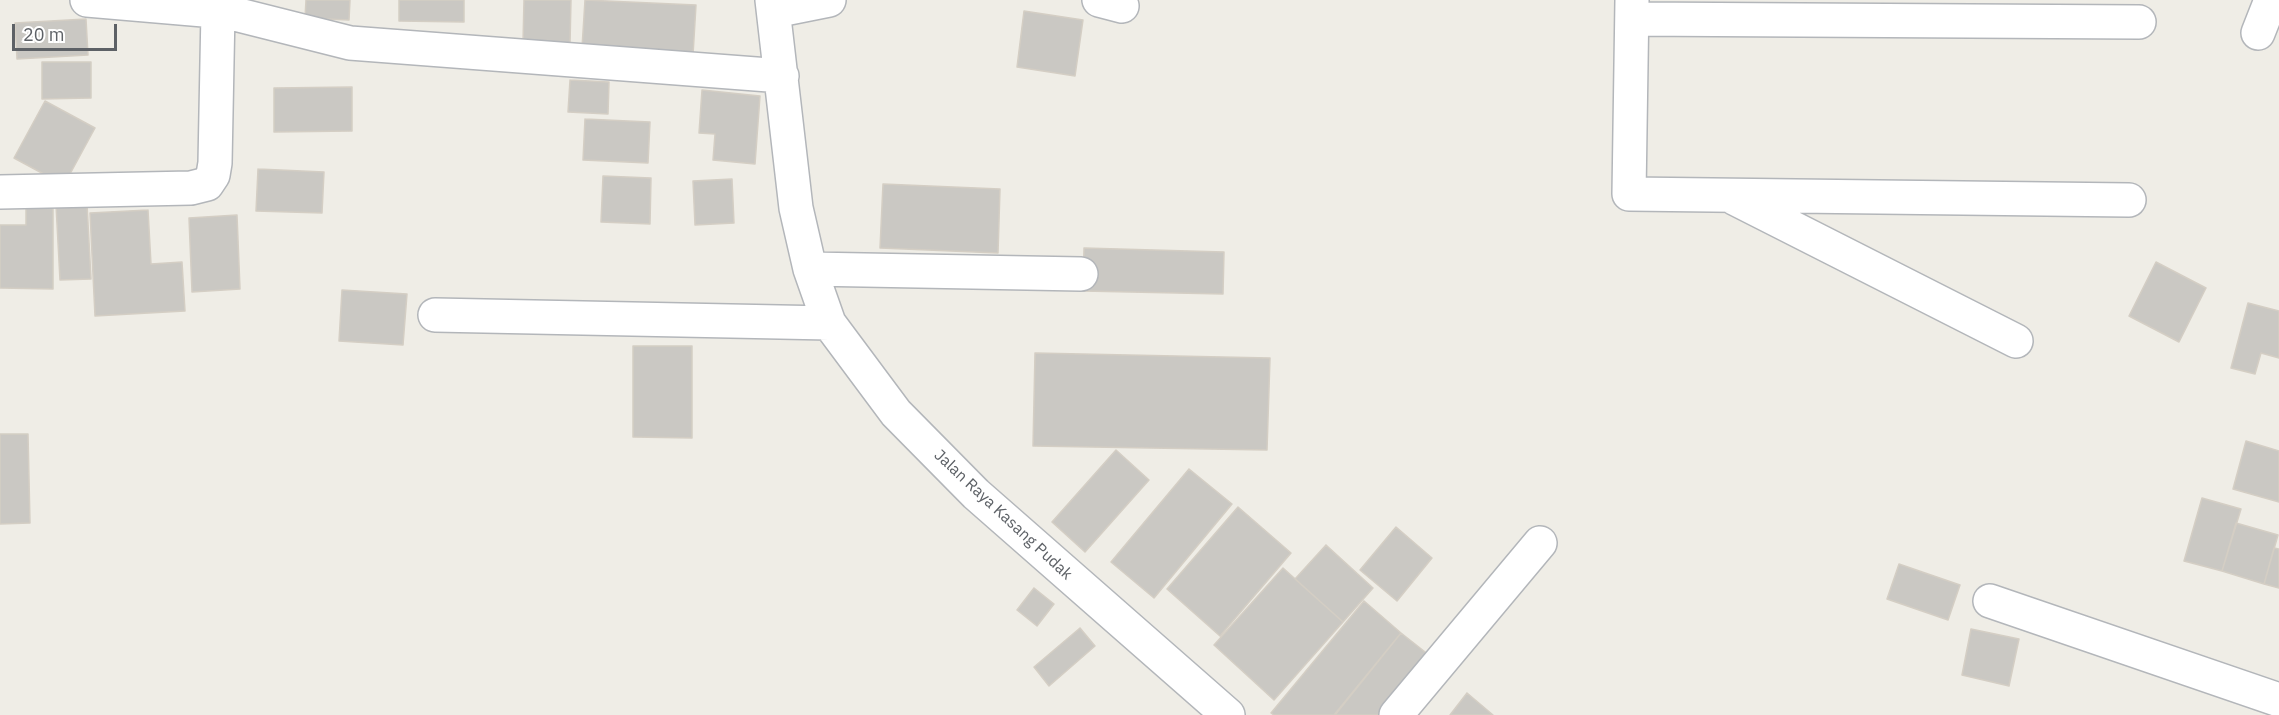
<!DOCTYPE html>
<html>
<head>
<meta charset="utf-8">
<style>
	body { margin:0 }
	#map { position:relative; width:2279px; height:715px; overflow:hidden; background:#efede6; font-family:"IBM Plex Sans",sans-serif }
	canvas { display:block }
	.scale { position:absolute; left:12px; top:24px; width:105px; height:27px; box-sizing:border-box; border:3px solid #5d6166; border-top:0; padding-left:8px; font-size:18px; line-height:21px; white-space:nowrap; color:#5d6166; -webkit-text-stroke:4px #fff; paint-order:stroke }
</style>
</head>
<body>
<div id="map">
<canvas width="2279" height="715"></canvas>
<div class="scale">20 m</div>
</div>
<script>
const c = document.querySelector('canvas').getContext('2d');
c.lineJoin = 'round';
function fill(path, color) { c.fillStyle = color; c.fill(path, 'evenodd'); }
const poly = rows => new Path2D(rows.map(r => 'M' + r).join(''));
function trace(path, color, width, dash) { c.strokeStyle = color; c.lineWidth = width; c.lineCap = dash ? 'butt' : 'round'; c.setLineDash(dash || []); c.stroke(path); }
function write(font, color, halo, rows, align = 'center') {
  c.font = font + ' "IBM Plex Sans",sans-serif'; c.lineWidth = 4.5; c.setLineDash([]); c.textBaseline = 'middle'; c.strokeStyle = halo; c.fillStyle = color; for (const [text, x, y, turn = 0] of rows) {
    c.save(); c.translate(x, y); c.rotate((+turn || 0) * Math.PI / 180); c.textAlign = isNaN(turn) ? turn : align; if (halo) c.strokeText(text, 0, 0); c.fillText(text, 0, 0); c.restore();
  }
}
const building = poly([
	[306,0,350,0,349,20,305,18,306,0],
	[399,0,464,0,464,22,399,21,399,0],
	[524,0,571,0,570,44,523,43,524,0],
	[585,0,696,5,693,55,582,48,585,0],
	[1024,11,1083,20,1075,76,1017,67,1024,11],
	[86,19,88,55,17,59,15,23,86,19],
	[42,62,91,62,91,98,42,99,42,62],
	[570,80,609,82,608,114,568,112,570,80],
	[352,87,352,131,274,132,274,88,352,87],
	[702,90,760,96,755,164,713,160,715,134,699,133,702,90],
	[45,101,95,128,64,185,14,158,45,101],
	[585,119,650,122,648,163,583,160,585,119],
	[258,169,324,172,322,213,256,211,258,169],
	[603,176,651,178,650,224,601,222,603,176],
	[732,179,734,223,695,225,693,181,732,179],
	[883,184,1000,189,998,253,880,248,883,184],
	[26,204,53,204,53,289,0,288,0,225,26,225,26,204],
	[87,204,91,279,60,280,56,205,87,204],
	[148,210,151,264,182,262,185,311,95,316,90,213,148,210],
	[237,215,240,289,192,292,189,218,237,215],
	[1084,248,1224,252,1223,294,1083,291,1084,248],
	[2156,262,2206,288,2179,342,2129,316,2156,262],
	[342,290,407,294,403,345,339,341,342,290],
	[2248,303,2279,311,2279,358,2261,353,2255,374,2231,368,2248,303],
	[633,346,692,346,692,438,633,437,633,346],
	[1035,353,1270,358,1267,450,1033,446,1035,353],
	[0,434,28,434,30,523,0,524,0,434],
	[2246,441,2279,451,2279,502,2233,489,2246,441],
	[1116,450,1149,480,1085,552,1052,522,1116,450],
	[1189,469,1232,504,1154,598,1111,562,1189,469],
	[2202,498,2241,509,2222,571,2184,561,2202,498],
	[1238,507,1291,553,1220,636,1167,589,1238,507],
	[2236,523,2278,535,2264,584,2222,571,2236,523],
	[1396,527,1432,558,1397,601,1360,570,1396,527],
	[1326,545,1373,588,1343,622,1295,579,1326,545],
	[2274,548,2279,549,2279,588,2264,584,2274,548],
	[1899,564,1960,585,1948,620,1887,599,1899,564],
	[1283,568,1343,622,1274,700,1214,645,1283,568],
	[1034,588,1054,604,1037,626,1017,610,1034,588],
	[1364,601,1401,633,1334,715,1274,715,1271,713,1364,601],
	[1080,628,1095,646,1049,686,1034,667,1080,628],
	[1971,629,2019,639,2009,686,1962,675,1971,629],
	[1401,633,1434,659,1388,715,1335,715,1401,633],
	[1467,693,1493,715,1450,715,1467,693]
]);
const minor = poly([
	[87,0,227,12,350,43,782,76],
	[772,0,796,208,810,269,829,323,896,413,976,494,1228,715],
	[1099,0,1122,6],
	[1632,0,1629,194,2129,200],
	[774,11,829,0],
	[1632,19,2139,22],
	[2258,33,2271,0],
	[0,192,191,188,207,184,213,175,215,163,218,11],
	[1734,198,2016,341],
	[810,269,1081,274],
	[435,315,829,323],
	[1990,601,2279,700],
	[1396,715,1540,543]
]);
const streetNames = [
	["Jalan Raya Kasang Pudak",1003,515,43]
];
fill(building, '#cac8c3');
trace(building, '#d4cec4', 1.5);
trace(minor, '#b3b6ba', 36);
trace(minor, '#fff', 33);
write('16px', '#5d6166', '#fff', streetNames);
</script>
</body>
</html>
